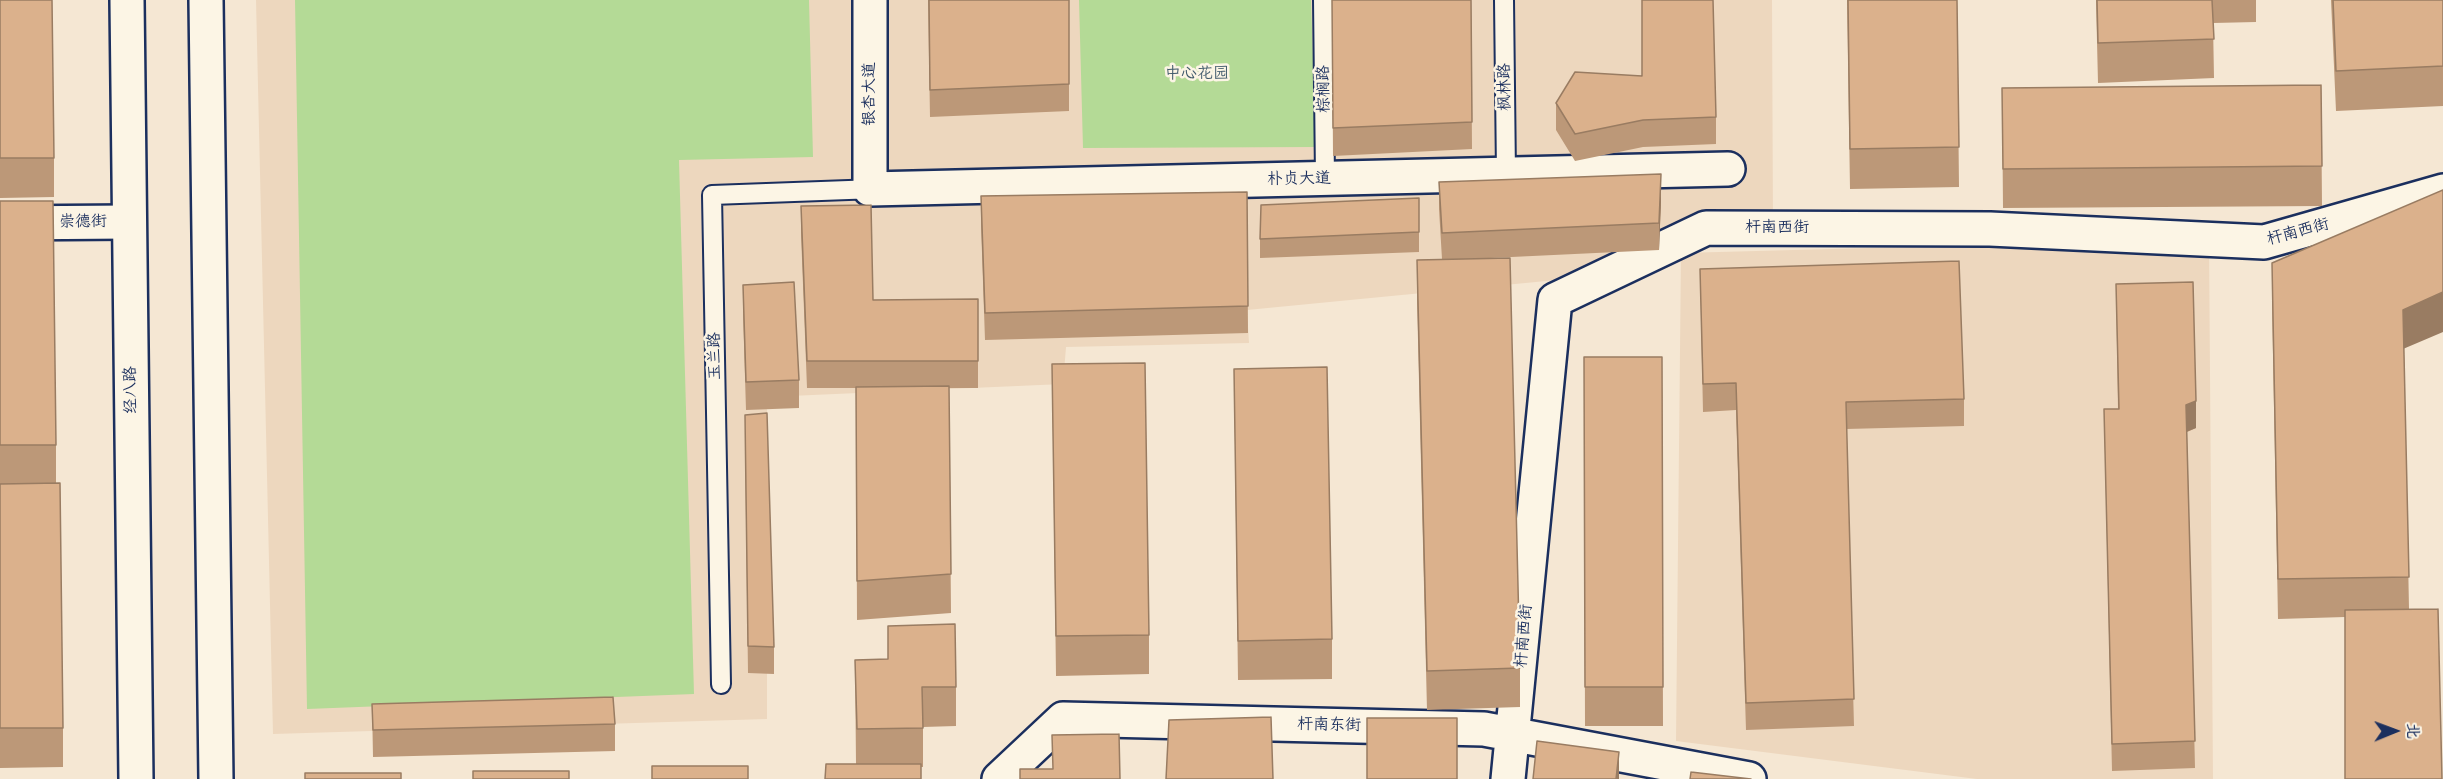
<!DOCTYPE html>
<html>
<head>
<meta charset="utf-8">
<style>
	body { margin:0 }
	#map { position:relative; width:2443px; height:779px; overflow:hidden; background:#f5e7d3; font-family:"Shantell Sans","LXGW WenKai TC",sans-serif }
	canvas { display:block }
	.north { position:absolute; left:2365px; top:701px; width:60px; height:60px; -webkit-text-stroke:4px #fcf5e5; paint-order:stroke; rotate:89deg; font-size:16px; font-weight:700; line-height:24px; text-align:center; color:#1b2f5e }
	.north::after { content:''; display:block; margin:auto; width:21px; height:27px; background:#1b2f5e; clip-path:polygon(50% 0,100% 100%,50% 72%,0 100%) }
</style>
</head>
<body>
<div id="map">
<canvas width="2443" height="779"></canvas>
<div class="north">北</div>
</div>
<script>
const c = document.querySelector('canvas').getContext('2d');
c.lineJoin = 'round';
function fill(path, color) { c.fillStyle = color; c.fill(path, 'evenodd'); }
const poly = rows => new Path2D(rows.map(r => 'M' + r).join(''));
function trace(path, color, width, dash) { c.strokeStyle = color; c.lineWidth = width; c.lineCap = dash ? 'butt' : 'round'; c.setLineDash(dash || []); c.stroke(path); }
function write(font, color, halo, rows, align = 'center') {
  c.font = font + ' "Shantell Sans","LXGW WenKai TC",sans-serif'; c.lineWidth = 5; c.setLineDash([]); c.textBaseline = 'middle'; c.strokeStyle = halo; c.fillStyle = color; for (const [text, x, y, turn = 0] of rows) {
    c.save(); c.translate(x, y); c.rotate((+turn || 0) * Math.PI / 180); c.textAlign = isNaN(turn) ? turn : align; if (halo) c.strokeText(text, 0, 0); c.fillText(text, 0, 0); c.restore();
  }
}
const built = poly([
	[256,0,1772,0,1773,228,1706,228,1608,275,1247,310,1249,343,1066,347,1063,384,767,397,767,719,273,734],
	[2209,239,2213,779,1977,779,1676,741,1681,253]
]);
const green = poly([
	[295,0,809,0,813,157,679,160,694,694,307,709],
	[1079,0,1311,0,1316,147,1083,148]
]);
const service = poly([
	[1323,0,1325,178],
	[1504,0,1506,174],
	[721,684,712,195,876,189]
]);
const minor = poly([
	[870,0,870,189,1728,169],
	[0,223,129,222],
	[999,779,1063,719,1484,729,1749,779],
	[1508,779,1555,300,1706,228,1990,229,2264,242,2443,191]
]);
const secondary = poly([
	[127,0,136,779],
	[206,0,216,779]
]);
const wall = poly([
	[0,0,54,158,54,197,0,198],
	[928,0,1069,0,1069,111,930,117],
	[1332,0,1471,0,1472,149,1333,156],
	[1847,0,1957,0,1959,187,1850,189],
	[2096,0,2256,0,2256,22,2213,23,2214,78,2098,83],
	[2331,0,2443,0,2443,106,2336,111],
	[2321,85,2322,206,2003,208,2002,88],
	[1556,103,1716,117,1716,144,1643,147,1575,161,1556,130],
	[1439,182,1661,201,1659,250,1469,259,1520,668,1520,707,1427,710,1417,299,1417,260,1442,259,1439,209],
	[1247,192,1248,333,985,340,981,224,981,196],
	[1419,198,1419,252,1260,258,1260,239],
	[0,201,56,445,56,483,63,728,63,767,0,768],
	[801,206,873,300,978,299,978,388,949,388,951,613,857,620,856,388,807,388,801,233],
	[2272,263,2404,349,2409,609,2345,617,2278,619,2272,302],
	[1700,269,1964,399,1964,426,1846,429,1854,726,1746,730,1736,410,1703,412],
	[2116,284,2196,428,2187,432,2195,768,2112,771,2104,409,2118,409],
	[743,285,799,380,799,408,746,410,743,312],
	[1584,357,1662,357,1663,726,1585,726],
	[1052,364,1149,635,1149,674,1056,676],
	[1234,369,1332,639,1332,679,1238,680],
	[745,442,774,647,774,674,748,673],
	[888,626,956,687,956,726,923,727,923,767,856,764,855,660,888,659],
	[372,704,615,724,615,751,373,757]
]);
const shadedWall = poly([
	[1661,174,1661,201,1659,250,1659,223],
	[2443,292,2443,332,2403,349,2403,310],
	[2196,401,2196,428,2186,432,2186,405],
	[1619,752,1619,779,1616,779]
]);
const building = poly([
	[0,0,52,0,54,158,0,158,0,0],
	[929,0,1069,0,1069,84,930,90,929,0],
	[1332,0,1471,0,1472,122,1333,128,1332,0],
	[1642,0,1713,0,1716,117,1643,120,1575,134,1556,103,1575,72,1642,76,1642,0],
	[1848,0,1957,0,1959,147,1850,149,1848,0],
	[2097,0,2212,0,2214,39,2098,43,2097,0],
	[2333,0,2443,0,2443,66,2336,71,2333,0],
	[2321,85,2322,166,2003,169,2002,88,2321,85],
	[1661,174,1659,223,1442,233,1439,182,1661,174],
	[2443,190,2443,292,2403,310,2409,577,2278,579,2272,263,2443,190],
	[1247,192,1248,306,985,313,981,196,1247,192],
	[1419,198,1419,232,1260,239,1261,205,1419,198],
	[0,201,53,201,56,445,0,445,0,201],
	[871,205,873,300,978,299,978,361,807,361,801,206,871,205],
	[1510,258,1520,668,1427,671,1417,260,1510,258],
	[1959,261,1964,399,1846,402,1854,699,1746,703,1736,383,1703,384,1700,269,1959,261],
	[794,282,799,380,746,382,743,285,794,282],
	[2193,282,2196,401,2186,405,2195,741,2112,744,2104,409,2119,409,2116,284,2193,282],
	[1584,357,1662,357,1663,687,1585,687,1584,357],
	[1145,363,1149,635,1056,636,1052,364,1145,363],
	[1327,367,1332,639,1238,641,1234,369,1327,367],
	[949,386,951,574,857,581,856,387,949,386],
	[767,413,774,647,748,646,745,415,767,413],
	[60,483,63,728,0,728,0,484,60,483],
	[2438,609,2442,779,2345,779,2345,610,2438,609],
	[955,624,956,687,922,687,923,728,857,729,855,660,888,659,888,626,955,624],
	[613,697,615,724,373,730,372,704,613,697],
	[1271,717,1273,779,1166,779,1169,720,1271,717],
	[1367,718,1457,718,1457,779,1367,779,1367,718],
	[1119,734,1120,779,1020,779,1020,769,1053,769,1052,735,1119,734],
	[1537,741,1619,752,1616,779,1533,779,1537,741],
	[826,764,921,764,921,779,825,779,826,764],
	[652,766,748,766,748,779,652,779,652,766],
	[473,771,569,771,569,779,473,779,473,771],
	[1691,772,1751,779,1690,779,1691,772],
	[305,773,401,773,401,779,305,779,305,773]
]);
const parkNames = [
	["中心花园",1197,74]
];
const streetNames = [
	["枫林路",1505,87,-91],
	["棕榈路",1324,89,-91],
	["银杏大道",870,94,-90],
	["朴贞大道",1299,179,-1],
	["崇德街",83,222,-1],
	["杆南西街",1777,228],
	["杆南西街",2298,232,-15],
	["玉兰路",715,356,-91],
	["经八路",131,390,-91],
	["杆南西街",1524,636,-85],
	["杆南东街",1329,725,1]
];
fill(built, '#edd7be');
fill(green, '#b4da96');
trace(service, '#1b2f5e', 22);
trace(minor, '#1b2f5e', 38);
trace(secondary, '#1b2f5e', 38);
trace(service, '#fcf5e5', 18);
trace(minor, '#fcf5e5', 33);
trace(secondary, '#fcf5e5', 33);
fill(wall, '#bc9878');
fill(shadedWall, '#997c62');
fill(building, '#dbb18c');
trace(building, '#997c62', 1.5);
write('16px', '#415a6c', '#fcf5e5', parkNames);
write('16px', '#1b2f5e', '#fcf5e5', streetNames);
</script>
</body>
</html>
